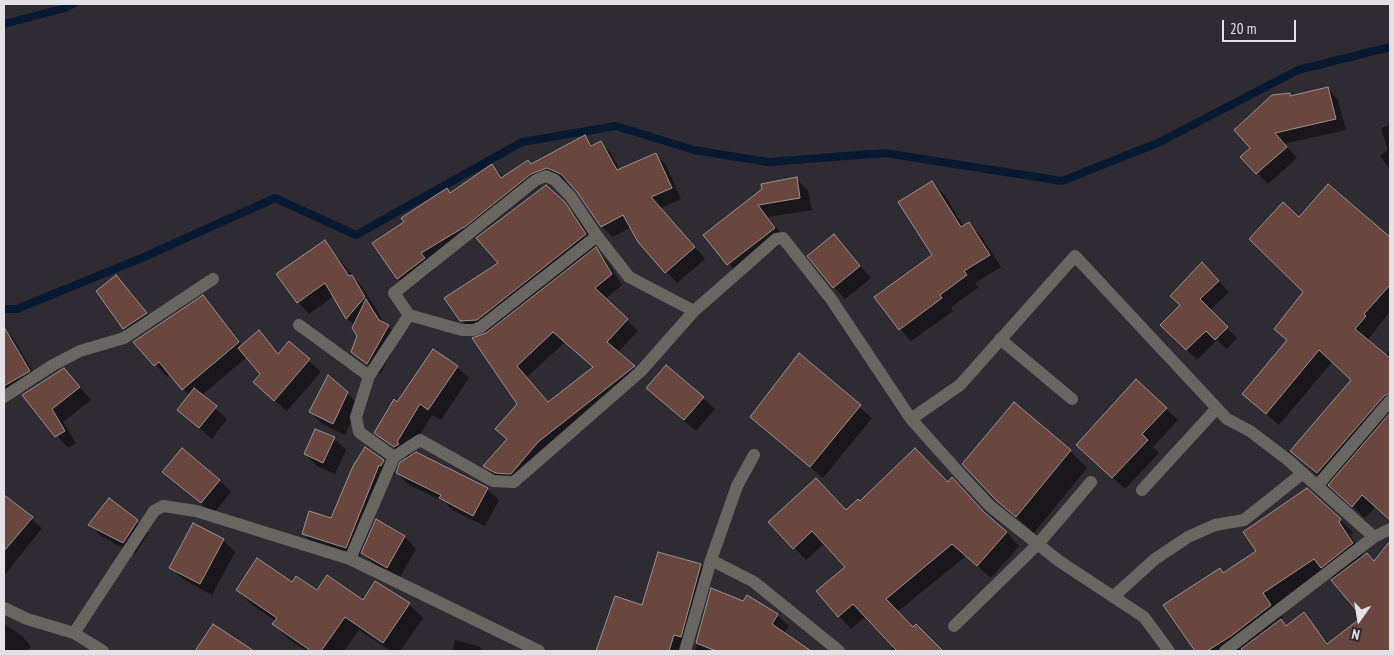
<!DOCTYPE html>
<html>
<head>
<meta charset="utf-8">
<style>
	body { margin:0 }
	#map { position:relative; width:1394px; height:655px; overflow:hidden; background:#2f2b33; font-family:"PT Sans Narrow",sans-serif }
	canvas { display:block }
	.frame { position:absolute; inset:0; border:5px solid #e5e2e7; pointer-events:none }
	.north { position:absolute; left:1334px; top:595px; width:50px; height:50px; -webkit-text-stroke:4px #2f2b33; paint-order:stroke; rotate:193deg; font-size:14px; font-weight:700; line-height:20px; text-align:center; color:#e5e2e7 }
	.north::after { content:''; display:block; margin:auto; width:18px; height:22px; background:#e5e2e7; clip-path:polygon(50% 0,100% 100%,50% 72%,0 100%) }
	.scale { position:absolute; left:1222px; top:20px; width:74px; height:22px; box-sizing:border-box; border:2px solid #e5e2e7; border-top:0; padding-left:6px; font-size:15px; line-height:18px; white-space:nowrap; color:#e5e2e7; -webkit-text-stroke:4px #2f2b33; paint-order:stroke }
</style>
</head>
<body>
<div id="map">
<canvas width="1394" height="655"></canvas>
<div class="frame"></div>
<div class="north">N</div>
<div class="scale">20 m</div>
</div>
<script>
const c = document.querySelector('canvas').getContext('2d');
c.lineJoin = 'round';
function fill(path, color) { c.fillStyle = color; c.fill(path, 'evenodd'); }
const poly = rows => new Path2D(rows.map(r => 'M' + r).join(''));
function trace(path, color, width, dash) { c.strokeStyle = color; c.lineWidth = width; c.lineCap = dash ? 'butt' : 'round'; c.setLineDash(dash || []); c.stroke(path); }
const shadow = poly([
	[1328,89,1338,100,1346,130,1284,144,1297,158,1268,184,1242,157,1252,148,1289,94,1292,97],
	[1390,125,1390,169,1380,156,1388,150,1381,128],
	[585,136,595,146,601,143,611,153,620,170,656,155,666,165,681,199,661,208,705,259,677,283,639,242,631,227,613,237,602,227,578,191,572,184,557,178,542,184,476,236,431,264,435,269,409,289,398,278,406,222,447,190,451,194,492,166,504,177,531,166],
	[796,179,808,190,812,210,768,217,786,240,740,276,705,235],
	[932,183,944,194,964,227,969,224,981,236,1001,267,975,283,978,288,951,307,953,311,911,341,900,329,933,256],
	[1328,186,1390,239,1390,311,1367,341,1385,356,1390,349,1390,520,1375,507,1365,518,1291,451,1353,380,1332,362,1279,425,1244,394,1288,341,1275,329,1305,292,1299,219],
	[564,203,576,215,597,247,595,248,606,260,622,285,605,299,638,331,618,352,644,377,549,453,522,484,508,482,495,477,485,466,508,440,497,429,518,404,491,331,473,332,461,320,500,264],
	[565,342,594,368,548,403,526,378],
	[834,236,871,278,845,299,834,287],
	[325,242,363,288,385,324,400,338,380,374,353,352,358,336,354,325,347,318,334,296,309,314,298,302],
	[1202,264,1229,292,1209,311,1237,338,1227,349,1217,340,1197,360,1162,325,1181,305],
	[116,276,152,319,129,334,124,328],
	[203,297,243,346,259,332,279,354,289,343,321,372,287,411,267,394,262,374,247,357,201,396,227,419,212,439,179,410,190,396,170,374,167,377,135,342],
	[4,328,13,338,39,382,4,403],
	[799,355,872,418,823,478,751,417],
	[457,367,469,378,441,420,432,415,408,454,487,489,499,500,485,526,452,510,445,502,409,485,397,473,408,459,375,432,398,403],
	[64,370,91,400,63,422,76,443,68,448,23,396],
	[347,393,359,405,345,435,322,424,311,412],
	[703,398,715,409,696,431,660,400],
	[1166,409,1178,420,1153,447,1159,453,1125,489,1090,456],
	[334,438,346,450,335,474,317,466,305,454],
	[1070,451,1087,468,1034,533,996,499],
	[383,461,395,473,393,477,391,476,358,559,315,546,304,534,331,519,355,467],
	[164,472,219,480,231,492,213,514],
	[948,484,1005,530,1019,546,991,578,966,556,897,612,913,629,916,625,942,651,892,651,891,649,894,646,866,616,851,629,839,616,847,567,825,543,806,560,770,522,846,511,860,503],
	[1307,490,1353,532,1350,535,1364,556,1375,562,1390,543,1390,651,1197,651,1165,605,1220,569,1224,574,1258,552],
	[1326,571,1364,618,1329,644,1304,614,1287,626,1280,620,1283,618,1275,606],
	[4,496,42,528,4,576],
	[109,500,149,533,135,554,102,537,90,525],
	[377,521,405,537,416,549,399,579,375,565,363,553],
	[223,540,235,552,212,595,183,579,171,567],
	[659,553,701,565,712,577,691,651,598,651,615,597,643,606],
	[237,590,317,592,363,601,409,604,423,618,400,651,391,651,359,630,344,651,307,651,287,638,273,624,276,621,251,604],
	[712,590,777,615,789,626,784,634,808,651,695,651],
	[4,624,21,635,31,646,28,651,4,651],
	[213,626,248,649,251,651,196,651],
	[455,640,479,646,484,651,452,651]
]);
const stream = poly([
	[4,24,65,8,73,4],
	[4,309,17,309,144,257,275,198,356,235,522,142,616,126,694,150,768,162,885,153,1062,181,1160,142,1298,70,1390,47]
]);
const building = poly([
	[1328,87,1336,119,1275,133,1287,147,1256,174,1240,157,1250,148,1234,130,1272,95,1290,93,1290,96,1328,87],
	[585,135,591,146,601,141,617,170,656,153,672,188,651,197,695,247,665,273,638,242,623,215,601,227,577,192,561,174,547,168,531,174,466,226,421,253,425,258,397,279,372,243,404,222,401,218,447,188,450,193,492,164,501,178,528,160,531,164,585,135],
	[797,177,800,198,758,205,775,228,727,265,703,235,762,189,761,184,797,177],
	[932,181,961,227,969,222,990,255,964,271,967,275,940,295,942,298,899,330,874,297,932,255,898,202,932,181],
	[1328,184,1390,237,1390,285,1364,314,1366,316,1355,329,1390,358,1390,393,1384,396,1317,473,1290,451,1351,380,1319,350,1266,414,1242,394,1287,340,1274,329,1303,292,1249,239,1283,202,1299,217,1328,184],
	[546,185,565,202,586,234,477,320,460,321,444,298,498,263,476,238,546,185],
	[834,234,860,266,833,288,807,256,834,234],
	[325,240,349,276,352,275,365,297,346,319,325,283,297,303,276,274,325,240],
	[596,247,612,274,595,288,628,319,607,342,635,366,538,442,511,474,495,473,483,466,507,439,495,429,517,404,472,338,486,333,596,247],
	[553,332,593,367,548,402,517,366,553,332],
	[1202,262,1219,281,1200,299,1228,327,1215,340,1206,331,1186,350,1160,325,1180,305,1170,296,1202,262],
	[116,275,147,313,123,329,96,291,116,275],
	[203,295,239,342,182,390,159,362,154,366,133,342,203,295],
	[366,299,379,320,389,325,367,364,351,352,357,336,352,328,366,299],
	[4,327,30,371,4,386,4,327],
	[259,330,278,354,289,341,310,359,274,401,253,382,260,374,238,348,259,330],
	[433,349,458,366,428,410,420,404,397,442,399,444,394,447,374,433,394,399,397,402,433,349],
	[799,353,861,405,810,467,750,417,799,353],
	[666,365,704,397,684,420,646,388,666,365],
	[64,368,80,387,52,409,65,431,55,437,22,395,64,368],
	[328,375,348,392,333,424,309,412,328,375],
	[1136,379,1167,408,1142,434,1148,440,1112,478,1076,445,1136,379],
	[194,388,217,406,199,428,177,410,194,388],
	[1014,402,1071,450,1016,517,996,500,962,464,1014,402],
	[1390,413,1390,520,1362,495,1352,507,1328,485,1390,413],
	[315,429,335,437,323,463,304,454,315,429],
	[365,447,384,460,381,466,379,465,346,548,302,534,309,511,331,518,353,466,365,447],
	[182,448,220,480,201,503,162,472,182,448],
	[915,448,948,482,952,477,984,512,1007,532,977,566,952,544,886,599,913,627,916,624,943,651,897,651,853,604,838,617,816,591,845,567,812,531,793,549,768,522,816,478,846,510,858,499,860,501,915,448],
	[416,452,488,488,473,516,439,498,441,495,396,473,400,462,416,452],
	[1307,488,1341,519,1339,522,1353,543,1321,568,1314,559,1263,593,1271,605,1231,636,1207,651,1195,651,1163,605,1220,568,1223,573,1256,551,1243,532,1307,488],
	[4,495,33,517,4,551,4,495],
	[109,498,138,520,123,543,88,525,109,498],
	[376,519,405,536,387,568,361,553,376,519],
	[193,523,224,539,200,584,169,568,193,523],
	[1390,541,1390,651,1243,651,1241,649,1281,619,1286,626,1304,612,1327,644,1362,617,1331,580,1367,553,1374,561,1390,541],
	[658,552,701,564,681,637,674,635,669,651,596,651,615,596,642,605,658,552],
	[257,558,292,582,296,576,317,590,327,575,363,600,375,581,410,603,383,643,345,617,321,651,311,651,272,624,277,618,236,590,257,558],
	[711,588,743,601,747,595,778,614,772,624,811,651,716,651,696,643,711,588],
	[213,624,254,651,195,651,213,624]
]);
const minor = poly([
	[409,315,462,330,474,330,481,327,597,236],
	[299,325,369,376],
	[1000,339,1072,399],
	[4,397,53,365,80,351,124,338,213,279],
	[911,419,960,385,1075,256,1227,419,1250,431,1288,460,1374,537],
	[394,457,420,440,493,481,514,482,641,371,694,311,776,239,783,238,831,299,911,419,962,476,990,506,1059,561,1144,617,1169,651],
	[1317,486,1390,401],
	[1142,490,1217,408],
	[711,560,754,582,839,651],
	[1113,597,1155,559,1188,537,1215,525,1244,520,1303,473],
	[4,608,27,619,74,633,103,651],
	[954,626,1038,544,1091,482],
	[74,633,154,511,163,506,196,511,350,559],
	[539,651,350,559,394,457,359,432,356,417,369,376,409,315,394,293,536,180,546,176,555,180,571,197,597,236,629,277,694,311],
	[685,651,711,560,737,486,754,455],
	[1225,651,1374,537,1390,529]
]);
fill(shadow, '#0007');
trace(stream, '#081a31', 8);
fill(building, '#6a473e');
trace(building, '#9e928f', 1);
trace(minor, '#696662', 12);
</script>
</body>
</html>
